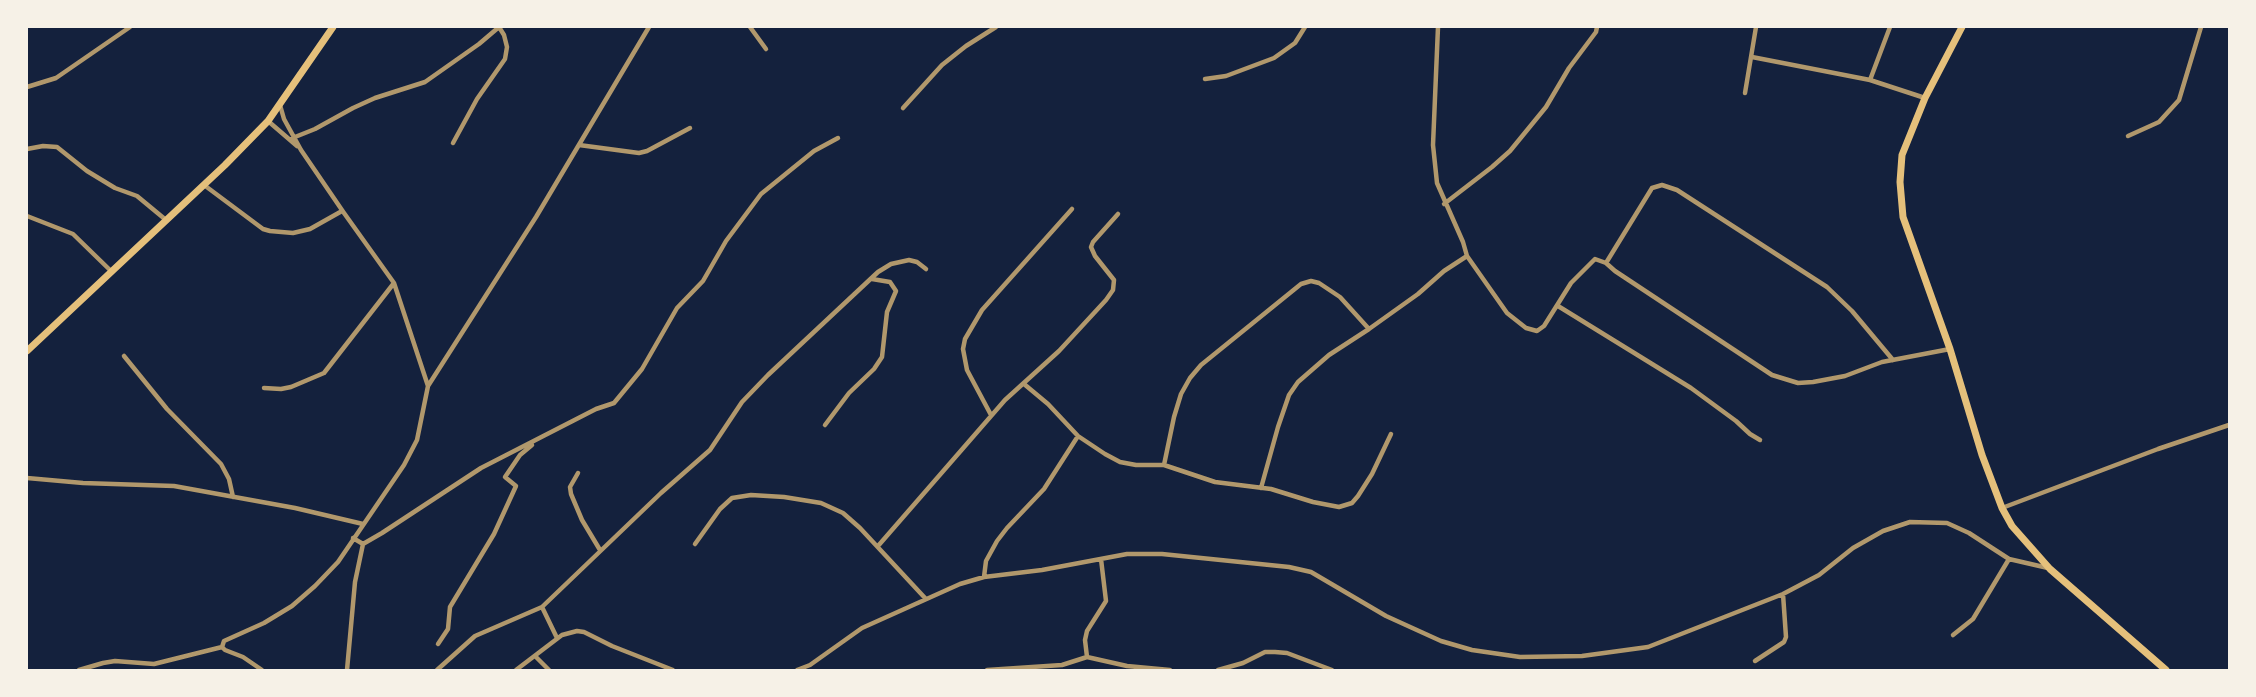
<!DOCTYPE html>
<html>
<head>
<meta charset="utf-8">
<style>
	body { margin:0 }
	#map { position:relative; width:2256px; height:697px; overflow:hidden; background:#14213d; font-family:"Public Sans",sans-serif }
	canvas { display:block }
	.frame { position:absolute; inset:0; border:28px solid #f6f1e7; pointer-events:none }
</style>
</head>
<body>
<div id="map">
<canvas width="2256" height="697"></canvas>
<div class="frame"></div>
</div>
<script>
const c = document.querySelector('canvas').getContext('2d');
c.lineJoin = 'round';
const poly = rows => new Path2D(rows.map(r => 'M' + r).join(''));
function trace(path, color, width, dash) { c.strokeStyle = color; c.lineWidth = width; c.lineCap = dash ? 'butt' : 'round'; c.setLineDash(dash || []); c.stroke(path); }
const minor = poly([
	[750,27,766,49],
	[1438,27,1433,145,1437,183,1463,242,1467,256,1507,313,1526,328,1537,331,1544,326,1571,283,1595,259,1606,263,1615,271,1772,375,1798,383,1813,382,1845,376,1882,362,1950,349],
	[1752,57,1870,80,1925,98],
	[1205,79,1226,76,1274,58,1295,43,1305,27],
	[1870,80,1890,27],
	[27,87,56,78,130,27],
	[1745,93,1756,27],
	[903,108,942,65,966,46,996,27],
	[268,121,297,146],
	[2128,136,2159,122,2179,100,2201,27],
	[290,139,315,129,353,108,375,98,425,82,479,44,499,27,504,35,507,47,505,59,477,99,453,143],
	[579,145,639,153,647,151,690,128],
	[27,149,43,146,57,147,87,171,115,188,137,196,166,220],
	[204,185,263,229,270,231,293,233,310,229,342,211],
	[1444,204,1492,167,1510,151,1546,107,1569,68,1596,32,1597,27],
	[27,216,73,234,112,272],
	[1606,263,1652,188,1662,185,1677,190,1827,287,1852,311,1893,360],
	[1558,306,1691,388,1736,421,1750,434,1760,440],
	[1369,329,1418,294,1444,271,1467,256],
	[124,356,167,409,221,464,229,479,233,497],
	[1024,384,1048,404,1078,436,1105,454,1120,462,1136,465,1164,465,1174,417,1181,394,1190,378,1201,365,1301,284,1311,281,1319,283,1340,297,1369,329,1329,355,1298,382,1289,395,1278,427,1261,488],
	[428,386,536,217,649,27],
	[264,388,281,389,291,387,324,373,394,283],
	[991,415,967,370,963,349,965,339,982,310,1072,209],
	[825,425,849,393,874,369,882,357,887,312,896,291,890,282,872,279],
	[1164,465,1215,482,1271,489,1313,502,1339,507,1352,503,1358,496,1372,474,1391,434],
	[578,473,570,487,571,494,582,520,600,550],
	[27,478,83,483,174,486,295,508,363,524],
	[2002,508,2158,449,2229,425],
	[363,544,382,533,481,468,596,409,614,403,642,369,677,308,703,281,726,241,761,194,814,151,838,138],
	[695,544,720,509,732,498,751,495,784,497,821,503,843,513,860,528,925,598],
	[878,546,1005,400,1059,351,1106,300,1113,290,1114,280,1095,256,1091,247,1093,242,1118,214],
	[1101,559,1106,601,1087,631,1085,640,1087,657,1127,666,1170,670],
	[984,577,986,561,997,541,1007,528,1044,489,1078,436],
	[1953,635,1973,619,2009,559],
	[557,638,542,607,661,493,710,450,742,402,768,375,878,272,891,264,909,260,917,262,926,269],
	[438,644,448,629,450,607,494,534,516,486,505,477,520,455,532,445],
	[536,657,549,670],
	[1755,661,1784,642,1786,637,1783,594],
	[79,670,103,663,115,661,154,664,222,647],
	[262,670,243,657,225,650,222,647,224,641,264,623,292,606,315,586,338,562,404,465,417,440,428,386,394,283,344,213,301,150,284,119,280,105],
	[347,670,355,582,363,544,353,538],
	[437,670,475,636,542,607],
	[516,670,562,635,577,631,584,632,612,646,673,670],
	[797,670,810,665,862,628,960,584,984,577,1042,570,1127,554,1162,554,1289,567,1311,572,1386,616,1441,641,1472,650,1520,657,1582,656,1648,647,1783,594,1819,575,1853,548,1883,531,1910,522,1947,523,1969,533,2009,559,2048,568],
	[987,670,1062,665,1087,657],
	[1218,670,1243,663,1265,652,1275,652,1287,653,1332,670]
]);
const primary = poly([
	[1962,27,1925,98,1902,155,1900,182,1903,217,1950,349,1982,455,2002,508,2012,526,2050,569,2166,670],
	[27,351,225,165,268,121,333,27]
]);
trace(minor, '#b1986c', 4.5);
trace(primary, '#e5c07b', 7);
</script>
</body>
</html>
